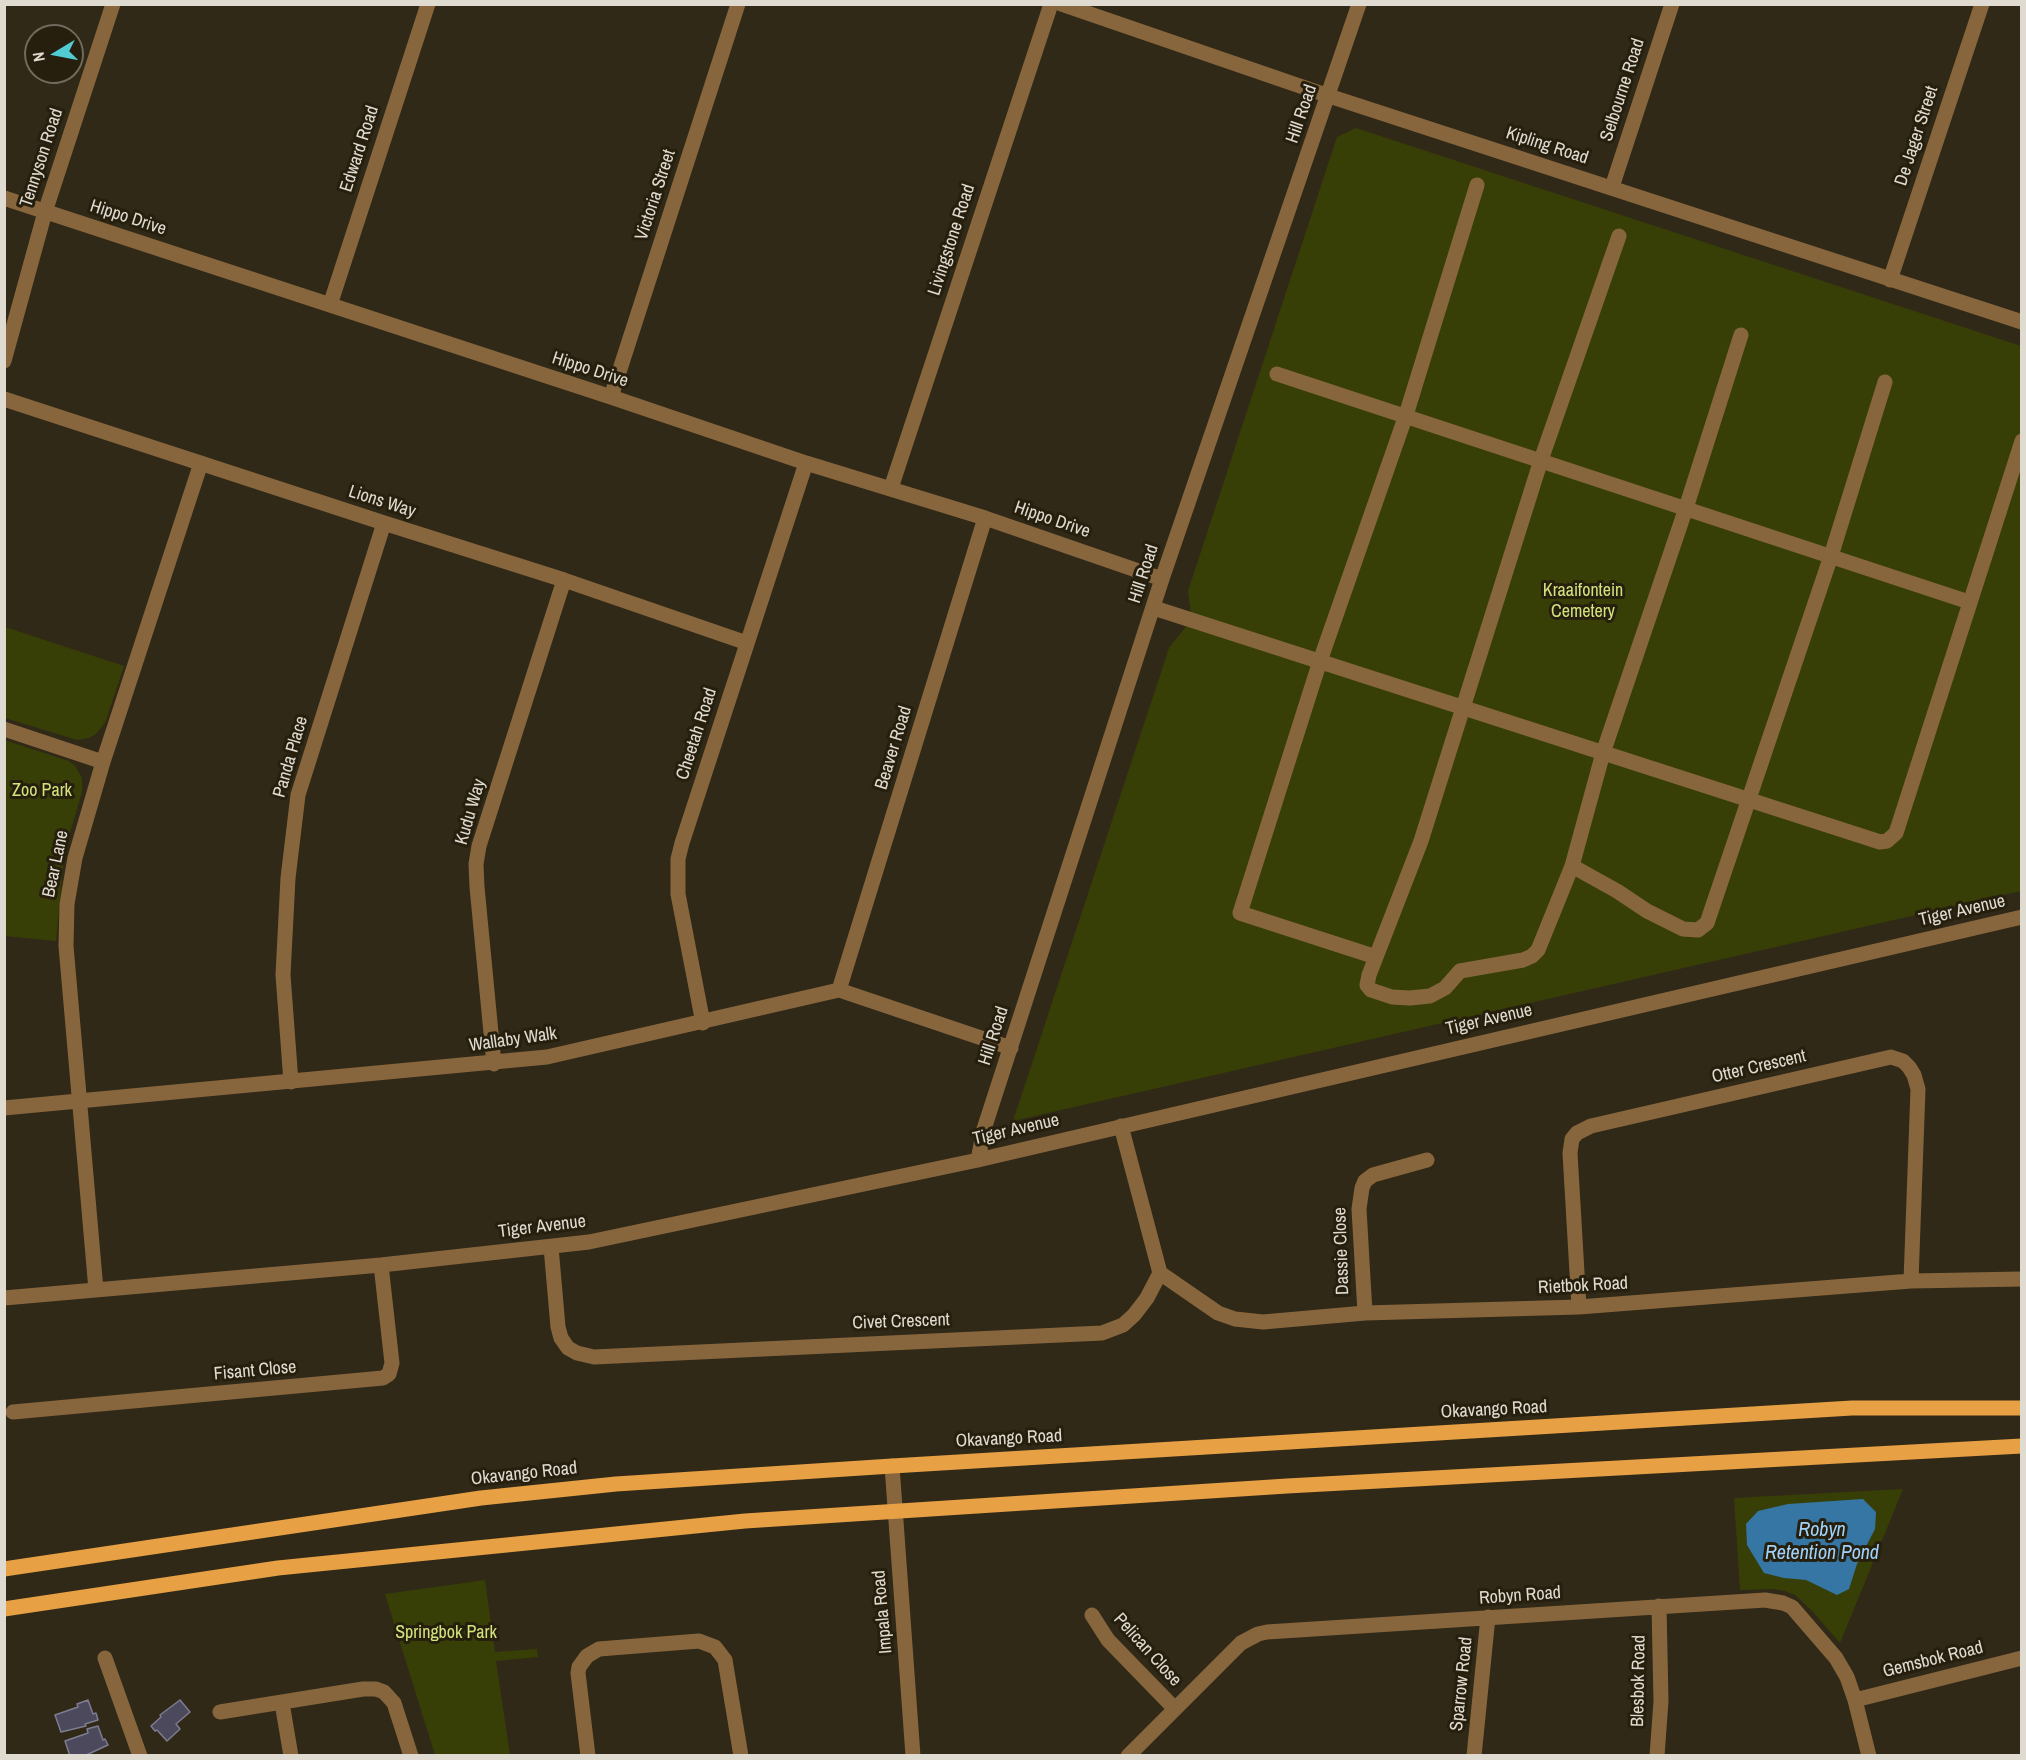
<!DOCTYPE html>
<html>
<head>
<meta charset="utf-8">
<style>
	body { margin:0 }
	#map { position:relative; width:2026px; height:1760px; overflow:hidden; background:#302917; font-family:"Archivo Narrow",sans-serif }
	canvas { display:block }
	.frame { position:absolute; inset:0; border:6px solid #e0dbd0; pointer-events:none }
	.north { position:absolute; left:24px; top:24px; width:60px; height:60px; box-sizing:border-box; background:#261f0e; border:2px solid #706a5c; border-radius:50%; rotate:260deg; font-size:16px; font-weight:700; line-height:24px; text-align:center; color:#e0dbd0 }
	.north::after { content:''; display:block; margin:auto; width:21px; height:27px; background:#51ccd3; clip-path:polygon(50% 0,100% 100%,50% 72%,0 100%) }
</style>
</head>
<body>
<div id="map">
<canvas width="2026" height="1760"></canvas>
<div class="frame"></div>
<div class="north">N</div>
</div>
<script>
const c = document.querySelector('canvas').getContext('2d');
c.lineJoin = 'round';
function fill(path, color) { c.fillStyle = color; c.fill(path, 'evenodd'); }
const poly = rows => new Path2D(rows.map(r => 'M' + r).join(''));
function trace(path, color, width, dash) { c.strokeStyle = color; c.lineWidth = width; c.lineCap = dash ? 'butt' : 'round'; c.setLineDash(dash || []); c.stroke(path); }
function write(font, color, halo, rows, align = 'center') {
  c.font = font + ' "Archivo Narrow",sans-serif'; c.lineWidth = 6; c.setLineDash([]); c.textBaseline = 'middle'; c.strokeStyle = halo; c.fillStyle = color; for (const [text, x, y, turn = 0] of rows) {
    c.save(); c.translate(x, y); c.rotate((+turn || 0) * Math.PI / 180); c.textAlign = isNaN(turn) ? turn : align; if (halo) c.strokeText(text, 0, 0); c.fillText(text, 0, 0); c.restore();
  }
}
const green = poly([
	[1356,128,2021,346,2021,891,1013,1121,1169,648,1188,624,1191,614,1188,591,1337,137],
	[5,627,124,666,105,723,96,734,89,738,77,740,5,718],
	[4,740,69,761,75,766,82,778,82,792,71,829,63,867,56,941,5,936],
	[1903,1489,1840,1643,1813,1612,1795,1595,1785,1591,1773,1589,1740,1590,1734,1498],
	[485,1580,495,1652,537,1649,538,1657,496,1661,510,1755,435,1755,385,1594]
]);
const water = poly([
	[1863,1499,1876,1512,1875,1529,1857,1564,1849,1589,1837,1595,1806,1580,1784,1578,1764,1573,1747,1545,1746,1524,1758,1511,1788,1504]
]);
const building = poly([
	[88,1700,93,1714,96,1713,98,1720,85,1724,86,1726,61,1732,55,1715,78,1707,77,1704,88,1700],
	[180,1700,190,1712,176,1724,180,1729,167,1741,157,1730,155,1731,151,1726,161,1717,160,1715,180,1700],
	[98,1726,103,1740,105,1739,108,1745,84,1756,70,1756,65,1741,88,1733,87,1729,98,1726]
]);
const minor = poly([
	[1061,4,1329,96,2022,322],
	[1612,187,1672,4],
	[4,198,611,397,806,463,985,518,1162,579],
	[1619,236,1541,460,1421,841,1369,975,1367,985,1371,990,1392,997,1410,998,1430,996,1445,988,1460,971,1523,960,1532,956,1538,950,1572,866,1603,753,1686,508,1741,335],
	[1890,280,1982,4],
	[330,305,428,4],
	[4,361,45,212,113,4],
	[1277,374,1969,602],
	[611,397,738,4],
	[4,399,384,523,564,580,747,643],
	[891,488,1051,4],
	[1154,608,1880,842,1887,841,1896,833,2022,441],
	[4,729,103,762],
	[1572,866,1617,891,1647,911,1683,929,1698,930,1707,923,1831,556,1885,382],
	[1376,957,1240,913,1320,661,1406,415,1477,185],
	[839,990,985,518],
	[703,1023,678,894,678,859,682,843,806,463],
	[494,1064,477,887,476,864,479,846,564,580],
	[291,1082,283,975,288,878,298,795,384,523],
	[4,1108,547,1057,839,990,1011,1048],
	[978,1160,984,1129,1162,579,1359,4],
	[551,1247,558,1327,561,1338,568,1348,577,1353,594,1357,1102,1333,1123,1325,1134,1315,1147,1298,1160,1273,1121,1126],
	[1160,1273,1218,1313,1235,1319,1263,1322,1365,1313,1579,1307,1911,1281,2022,1279],
	[96,1290,66,946,67,904,75,858,103,762,201,463],
	[4,1298,381,1265,589,1242,978,1160,2022,917],
	[1579,1307,1570,1153,1572,1139,1577,1133,1591,1126,1891,1057,1903,1061,1909,1067,1914,1075,1918,1089,1911,1281],
	[1365,1313,1359,1209,1362,1188,1365,1181,1373,1175,1427,1160],
	[13,1412,383,1378,389,1374,392,1363,381,1265],
	[892,1466,913,1756],
	[1092,1615,1108,1640,1175,1709],
	[105,1658,140,1756],
	[1855,1700,2022,1658],
	[282,1703,291,1756],
	[220,1712,363,1689,376,1689,384,1692,394,1703,411,1756],
	[588,1756,578,1673,579,1667,587,1656,599,1649,699,1641,715,1647,725,1660,741,1756],
	[1128,1756,1241,1643,1258,1634,1267,1632,1765,1600,1783,1603,1792,1607,1836,1658,1847,1677,1855,1700,1869,1756],
	[1474,1756,1488,1617],
	[1657,1756,1661,1701,1659,1606]
]);
const major = poly([
	[4,1569,481,1498,616,1484,892,1466,1852,1408,2022,1408],
	[4,1609,278,1568,745,1521,1287,1486,2022,1446]
]);
const streetNames = [
	["Selbourne Road",1623,90,-72],
	["Hill Road",1302,114,-71],
	["De Jager Street",1917,136,-72],
	["Kipling Road",1547,146,18],
	["Edward Road",360,149,-72],
	["Tennyson Road",42,158,-72],
	["Victoria Street",656,195,-72],
	["Hippo Drive",128,218,18],
	["Livingstone Road",952,240,-72],
	["Hippo Drive",590,370,18],
	["Lions Way",382,502,18],
	["Hippo Drive",1052,520,19],
	["Hill Road",1144,574,-72],
	["Cheetah Road",697,734,-72],
	["Beaver Road",894,748,-73],
	["Panda Place",291,757,-74],
	["Kudu Way",471,812,-74],
	["Bear Lane",56,864,-78],
	["Tiger Avenue",1962,911,-13],
	["Tiger Avenue",1489,1020,-13],
	["Hill Road",994,1036,-72],
	["Wallaby Walk",513,1040,-8],
	["Otter Crescent",1759,1067,-13],
	["Tiger Avenue",1016,1130,-13],
	["Tiger Avenue",542,1227,-7],
	["Dassie Close",1342,1251,-92],
	["Rietbok Road",1583,1286,-3],
	["Civet Crescent",901,1322,-2],
	["Fisant Close",255,1371,-5],
	["Okavango Road",1494,1410,-3],
	["Okavango Road",1009,1439,-3],
	["Okavango Road",524,1474,-6],
	["Robyn Road",1520,1596,-4],
	["Impala Road",883,1612,-95],
	["Pelican Close",1147,1650,48],
	["Gemsbok Road",1933,1660,-14],
	["Blesbok Road",1639,1681,-89],
	["Sparrow Road",1462,1684,-84]
];
const parkNames = [
	["Kraaifontein",1583,591],
	["Cemetery",1583,612],
	["Zoo Park",42,791],
	["Springbok Park",446,1633]
];
const waterNames = [
	["Robyn",1822,1531],
	["Retention Pond",1822,1554]
];
fill(green, '#383f06');
fill(water, '#3576a5');
fill(building, '#4b495b');
trace(building, '#7e7c91', 1.5);
trace(minor, '#88663d', 15);
trace(major, '#e7a044', 15);
write('18px', '#e0dbd0', '#261f0e', streetNames);
write('18px', '#d3e37c', '#261f0e', parkNames);
write('italic 20px', '#a0d2fa', '#261f0e', waterNames);
</script>
</body>
</html>
